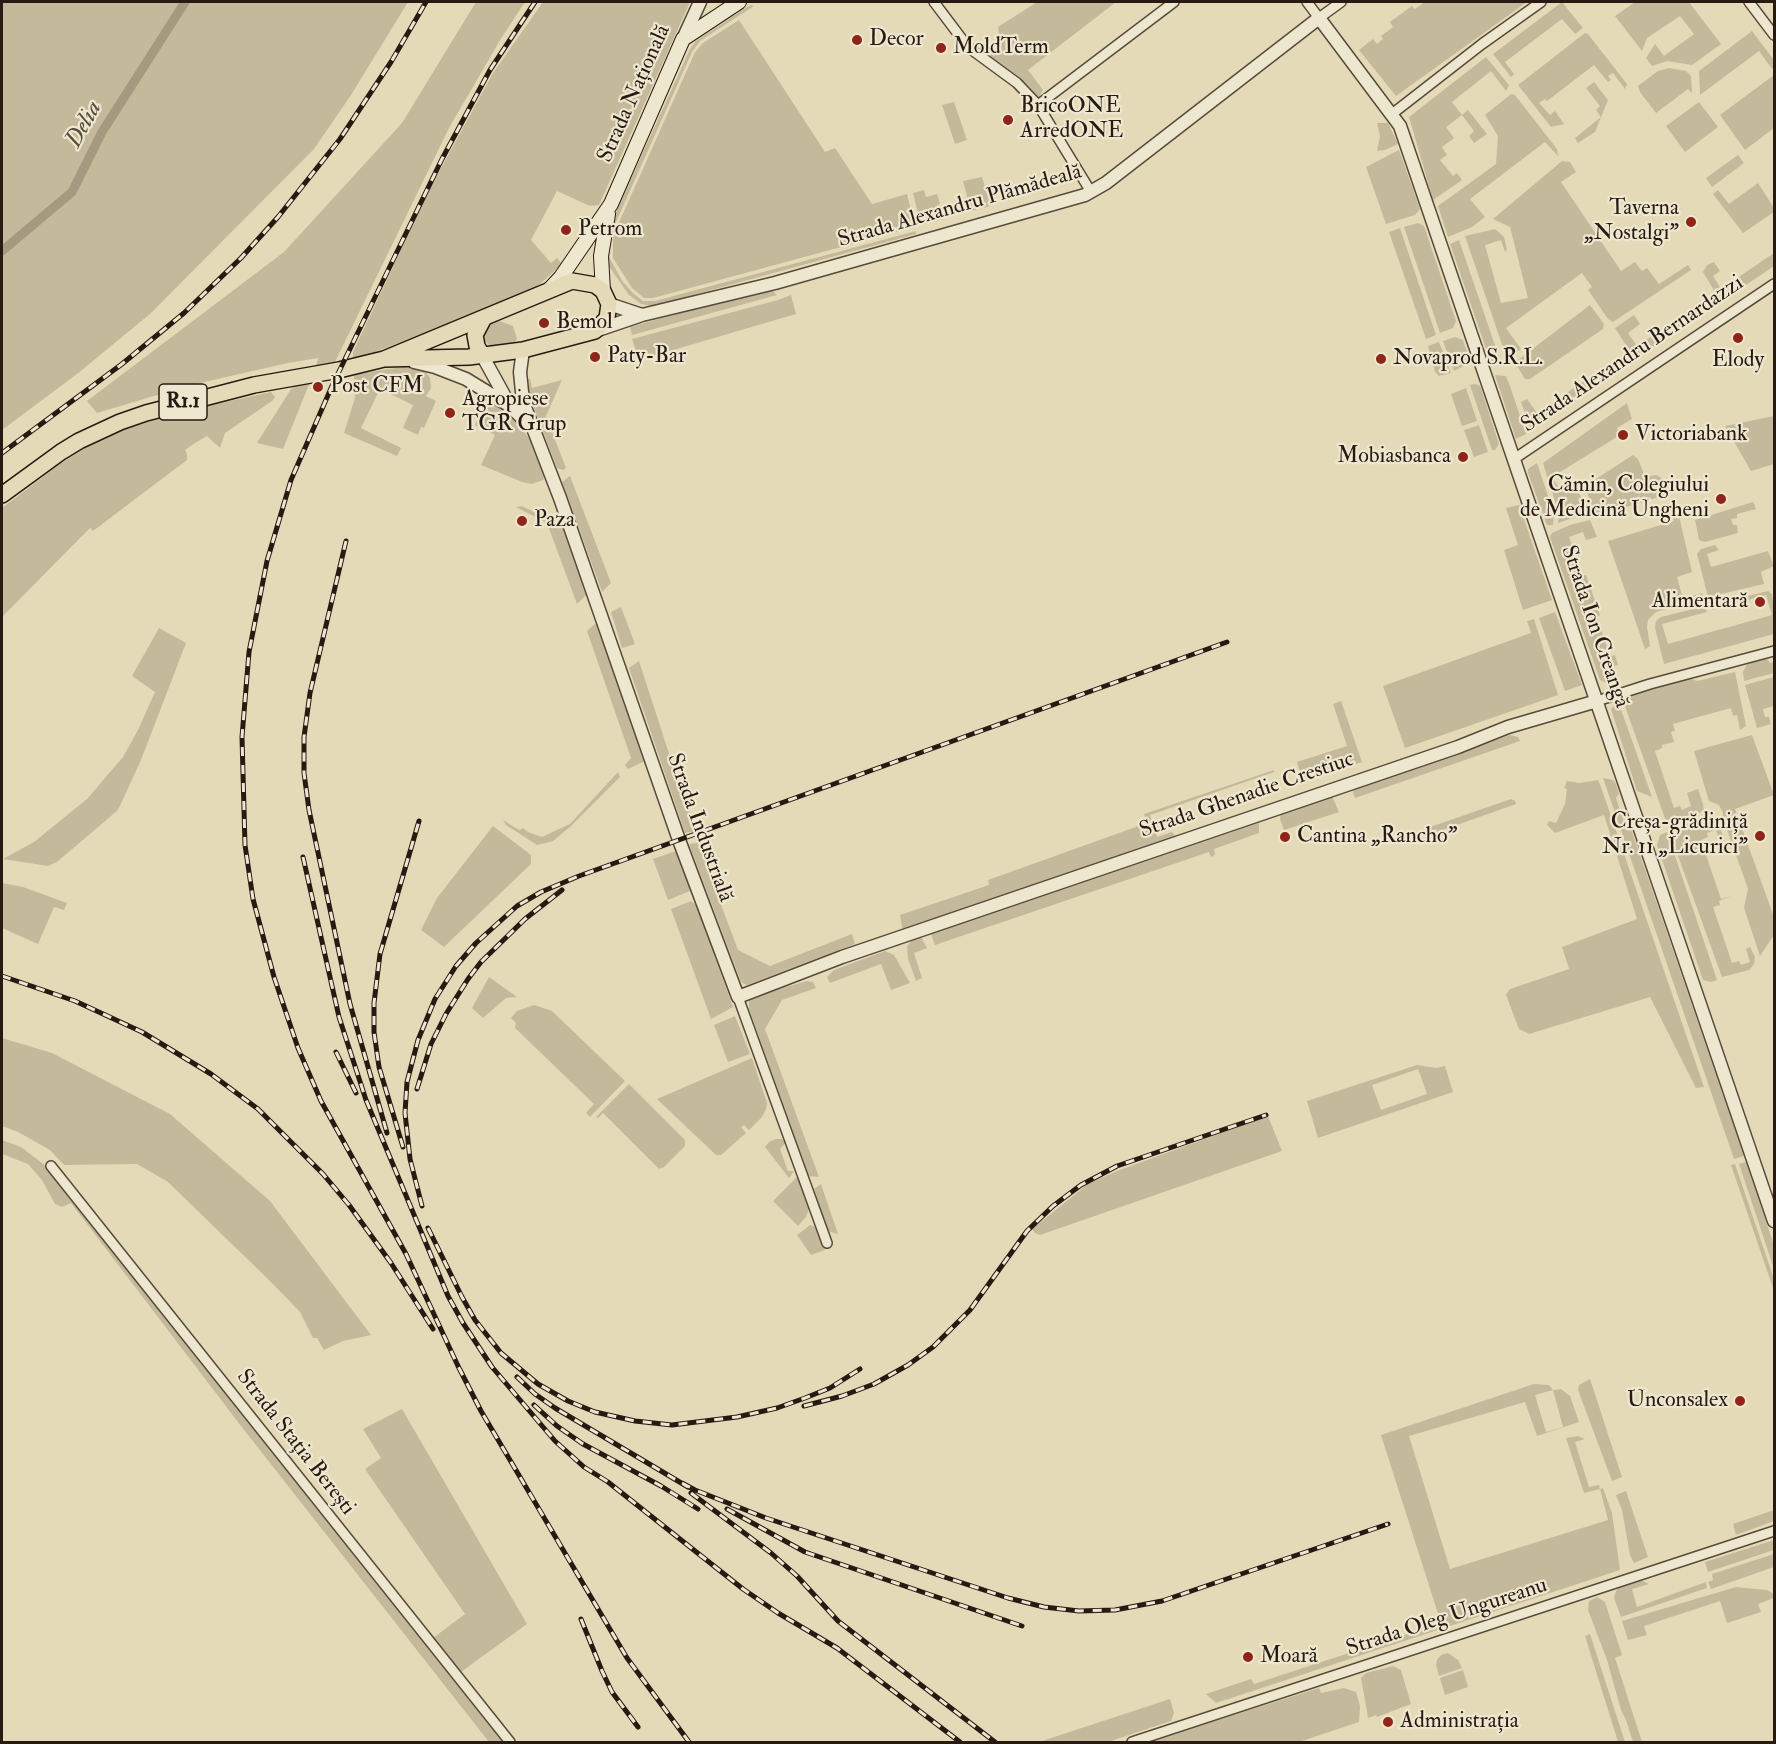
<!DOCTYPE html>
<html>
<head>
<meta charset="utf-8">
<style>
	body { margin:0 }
	#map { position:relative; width:1776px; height:1744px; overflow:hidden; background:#e5dab7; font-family:"IM FELL Double Pica",serif }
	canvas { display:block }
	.frame { position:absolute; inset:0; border:3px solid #281a12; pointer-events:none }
</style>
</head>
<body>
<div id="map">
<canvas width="1776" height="1744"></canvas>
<div class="frame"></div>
</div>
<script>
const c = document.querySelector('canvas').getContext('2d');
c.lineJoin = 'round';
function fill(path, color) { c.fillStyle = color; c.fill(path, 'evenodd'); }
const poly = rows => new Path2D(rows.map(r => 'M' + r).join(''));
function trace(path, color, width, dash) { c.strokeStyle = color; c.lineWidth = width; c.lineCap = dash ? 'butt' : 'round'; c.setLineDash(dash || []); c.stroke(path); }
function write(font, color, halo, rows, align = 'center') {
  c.font = font + ' "IM FELL Double Pica",serif'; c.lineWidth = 4.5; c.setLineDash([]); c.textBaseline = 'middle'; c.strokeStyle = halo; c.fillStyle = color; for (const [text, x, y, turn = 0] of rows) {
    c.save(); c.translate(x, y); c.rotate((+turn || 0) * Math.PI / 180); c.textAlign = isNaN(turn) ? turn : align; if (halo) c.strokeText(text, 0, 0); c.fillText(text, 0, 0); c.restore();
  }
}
const green = poly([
	[2,2,408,2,351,95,314,149,150,314,77,374,2,430],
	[476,2,525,2,502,37,449,128,335,362,316,366,318,358,288,363,191,385,97,413,87,401,284,252,402,123],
	[543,2,690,2,599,205,590,206,557,191,531,240,551,263,557,258,562,264,539,285,522,296,372,353,353,358,353,352,429,190,493,73],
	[1037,2,1116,2,1028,70,1043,90,1039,97,1027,84,988,57,996,50,1000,40,998,27],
	[1425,2,1527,2,1396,96,1359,50,1373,39,1377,44,1383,39,1381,36,1393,27,1390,22,1412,6,1415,9],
	[1562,2,1583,28,1575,34,1562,19,1505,62,1514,74,1511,77,1493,54],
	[1635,2,1689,2,1721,44,1692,65,1667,61,1652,66,1646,58,1655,44,1664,56,1694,34,1680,16,1647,38,1642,51,1615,16],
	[750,5,754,6,700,41,692,52,612,231,609,257,623,282,633,293,643,301,655,301,916,231,916,234,653,306,641,304,629,295,608,265,605,258,610,225,690,49,696,41],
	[739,20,825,152,835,148,872,204,907,194,915,227,653,298,644,298,632,288,613,258,613,236,695,52,703,43],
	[1752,31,1774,60,1774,66,1772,69,1759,51,1700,95,1699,71],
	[1585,33,1588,34,1627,84,1625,89,1613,73,1608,76,1611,80,1608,82,1594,65,1547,101,1545,99,1539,103,1550,115,1555,111,1564,124,1551,127,1518,85],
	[1486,57,1509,85,1506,91,1491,71,1452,102,1462,115,1468,110,1487,134,1474,143,1469,136,1474,131,1462,115,1446,127,1454,138,1442,147,1447,155,1440,160,1453,176,1457,173,1462,180,1433,200,1409,117],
	[1669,68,1686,71,1691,76,1692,93,1688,89,1656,113,1640,92,1638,86,1658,71],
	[1774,75,1774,128,1745,150,1720,115],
	[1594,82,1608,100,1595,132,1578,143,1575,138,1601,117,1596,110,1600,106,1586,88],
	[1511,94,1515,95,1557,149,1558,156,1545,142,1470,199,1485,217,1472,227,1448,237,1438,206,1496,164,1498,136,1485,115],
	[954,102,967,140,955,144,942,105],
	[1699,102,1718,127,1685,152,1666,126],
	[1377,123,1388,123,1398,144,1385,150,1377,151,1380,136],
	[1399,150,1420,209,1415,215,1386,224,1366,167],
	[1738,155,1744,163,1712,187,1706,178],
	[1562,161,1570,162,1576,172,1561,182,1621,271,1635,262,1642,271,1647,268,1659,284,1688,265,1691,270,1613,322,1608,319,1588,290,1592,287,1582,273,1506,328,1521,349,1507,359,1465,236,1495,229,1504,237,1507,249,1505,252,1501,240,1485,245,1501,303,1528,298,1510,227,1493,219],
	[982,177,991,206,971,211,963,181],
	[1758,183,1774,208,1774,212,1743,233,1713,194,1718,190,1729,204],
	[924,190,926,197,937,194,940,204,937,205,939,210,941,209,944,219,921,225,913,193],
	[1418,223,1424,226,1456,321,1453,328,1440,333,1404,227],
	[1400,228,1436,335,1426,339,1389,232],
	[1459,240,1501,363,1492,366,1450,244],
	[1774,253,1774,266,1721,302,1703,272,1707,265,1714,262,1720,271,1713,276,1721,289],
	[767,289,773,291,777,295,632,335,630,327],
	[791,295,796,314,639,360,632,339,778,300],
	[1702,302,1707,310,1635,359,1615,328,1634,315,1640,324,1628,333,1637,346],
	[1590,305,1604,324,1603,329,1530,379,1525,379,1517,366,1518,360],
	[497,320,513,326,517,339,514,343,494,348,490,346,485,341,484,331,487,325],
	[1455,337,1463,340,1469,358,1462,367,1454,371,1443,341],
	[1439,342,1451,373,1439,376,1435,372,1428,346],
	[1618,358,1625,368,1531,430,1521,402,1527,399,1537,413],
	[403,367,421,368,425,371,430,378,431,388,426,396,436,401,424,428,421,427,418,435,403,428,413,405,380,389,361,428,401,448,397,456,344,433,355,398,354,374],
	[1495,375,1506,376,1510,386,1526,434,1516,439],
	[526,379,530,379,532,388,562,380,546,416,566,468,563,470,557,468,531,400],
	[310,382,283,449,257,443,291,389,297,385],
	[1474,384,1479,385,1481,388,1499,444,1495,450,1492,450,1470,385],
	[1466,388,1477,421,1462,426,1451,394],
	[271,392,275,397,272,401,225,433,220,448,207,436,195,443,185,450,187,454,187,460,93,531,90,528,2,617,2,508,60,464,95,442,126,428,197,408],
	[490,401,519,424,533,444,541,463,545,476,543,480,532,484,522,482,481,465,495,435,475,425,485,403],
	[1627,403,1632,419,1617,428,1620,435,1552,477,1560,490,1566,487,1570,492,1578,491,1586,509,1581,515,1558,523,1559,514,1543,463],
	[1774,416,1774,464,1751,471,1725,426],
	[1479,425,1488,452,1474,457,1464,430],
	[1633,455,1638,459,1645,477,1656,475,1670,483,1672,493,1597,516,1593,510,1585,486],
	[1537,463,1554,514,1553,525,1547,525,1528,473,1528,469],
	[570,476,611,583,602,592,562,482],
	[1753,502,1756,509,1737,514,1737,518,1731,519,1733,525,1737,525,1738,533,1705,542,1699,540,1695,520],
	[1676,503,1692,572,1677,577,1683,599,1702,593,1704,599,1656,612,1648,620,1647,627,1650,646,1645,649,1608,541,1674,521,1669,505],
	[1519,505,1552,600,1523,610,1504,550,1518,545,1506,508],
	[522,506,563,527,586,595,577,604,547,523,516,507],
	[1590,520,1597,537,1586,540,1583,532,1569,537,1583,575,1586,575,1600,615,1597,617,1610,656,1615,655,1618,665,1610,667,1614,680,1607,683,1600,680,1550,537,1552,533,1570,525],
	[1715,545,1719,550,1707,554,1711,567,1768,551,1774,566,1761,572,1764,584,1708,597,1697,554,1701,549],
	[1768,591,1772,594,1774,608,1774,634,1664,664,1655,628,1656,621,1661,617,1705,606,1707,612,1662,624,1668,644,1772,615,1766,595,1712,610,1711,605],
	[621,607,635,644,622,648,611,612],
	[1555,612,1582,685,1565,691,1539,618],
	[1534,619,1558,695,1405,748,1383,686,1531,633,1527,621],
	[596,623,645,761,628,769,625,765,631,758,587,631],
	[159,628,186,643,141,760,118,810,57,862,48,866,3,859,34,842,87,799,123,757,138,730,155,692,132,676],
	[1767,659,1770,663,1774,662,1774,673,1744,681,1743,672,1747,664],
	[639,661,675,772,697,831,685,833,629,668],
	[1735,672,1746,726,1740,730,1737,715,1733,716,1731,708,1673,724,1675,731,1671,732,1674,742,1662,745,1662,748,1655,751,1674,808,1680,806,1682,810,1691,806,1687,793,1698,789,1703,804,1704,811,1667,824,1622,698,1689,678,1697,681],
	[1774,677,1774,706,1763,709,1765,717,1769,717,1771,724,1757,728,1745,685],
	[1341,701,1362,762,1303,782,1297,762,1347,746,1333,704],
	[1618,701,1652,797,1637,791,1611,709],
	[1510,735,1518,737,1520,741,1355,798,1353,792,1354,789],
	[1752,735,1774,795,1735,809,1774,917,1774,935,1760,956,1744,908,1748,889,1723,818,1723,813,1719,805,1709,801,1694,751],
	[1274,770,1274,772,1150,815,1157,837,1172,832,1175,836,905,931,902,927,900,915,989,885,988,880,1147,823,1144,814],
	[618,772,620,777,570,827,553,841,537,845,506,825,503,820,514,827,520,830,523,828,528,832,542,837,570,824],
	[1603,778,1613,780,1616,784,1619,794,1616,798,1624,822,1629,823,1744,1156,1734,1159],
	[1598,780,1601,787,1704,1087,1696,1088,1650,997,1529,1034,1519,1029,1506,995,1510,989,1569,969,1562,947,1637,919,1604,815,1555,833,1547,825,1549,821,1556,823,1565,804,1567,789,1564,788,1567,781,1579,783],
	[1332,796,1339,812,1284,830,1280,819,1281,814],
	[1511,799,1515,801,1516,804,1437,832,1436,829,1431,831,1430,827],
	[1712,815,1718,820,1724,841,1720,842,1716,830,1707,833,1708,837,1701,840,1721,899,1731,896,1719,901,1720,905,1713,907,1732,963,1739,961,1741,965,1750,962,1746,949,1750,947,1755,957,1754,964,1749,970,1722,977,1669,831],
	[1259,823,1259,833,1214,849,1215,855,1211,857,1209,852,935,945,931,934],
	[493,826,531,855,531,864,444,947,421,930,437,898],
	[1667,832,1717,980,1711,982,1703,980,1657,845,1660,835],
	[698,843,738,950,770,966,852,934,855,944,747,985,741,982,689,844],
	[676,851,690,891,668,900,653,859],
	[2,883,23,887,67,903,64,910,54,907,38,944,2,928],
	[691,901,696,905,733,1007,711,1019,671,909],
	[921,937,927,948,914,953,922,978,916,981,908,959,907,946,912,940],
	[885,951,894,955,910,983,891,990,881,964,830,983,827,977,834,970],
	[489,977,517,997,506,998,483,1018,472,1008],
	[807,981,813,982,816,988,782,1000,765,1029,819,1177,809,1176,749,1009,749,1001,754,996],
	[534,1005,552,1011,625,1081,590,1117,586,1113,594,1104,515,1028,516,1023,511,1018,517,1011],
	[735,1016,750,1054,728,1062,714,1025],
	[2,1038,52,1053,170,1114,270,1201,371,1335,343,1341,324,1350,317,1338,313,1338,300,1312,272,1283,168,1182,137,1164,64,1165,50,1150,18,1132,2,1126],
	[752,1058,767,1103,766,1109,762,1117,749,1130,744,1125,741,1127,746,1133,721,1155,716,1155,657,1099],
	[1417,1065,1436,1068,1445,1066,1453,1092,1318,1138,1307,1101],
	[1418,1069,1427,1094,1381,1110,1372,1085],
	[629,1084,685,1140,685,1146,664,1167,659,1169,603,1113,598,1118,596,1117],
	[1268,1116,1282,1151,1040,1235,1035,1233,1032,1229,1088,1184,1117,1171],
	[776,1139,782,1139,786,1142,780,1149,788,1171,794,1171,789,1178,765,1147,769,1142],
	[2,1140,21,1147,42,1163,64,1184,231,1401,503,1742,489,1742,241,1426,71,1203,62,1207,55,1204,42,1180,28,1164,2,1154],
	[1746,1162,1774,1245,1774,1269,1739,1164],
	[1735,1164,1774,1279,1774,1291,1731,1165],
	[799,1175,809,1209,806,1217,798,1226,773,1201],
	[821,1184,838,1234,828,1231,814,1189],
	[810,1225,816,1227,825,1250,811,1255,797,1235],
	[1590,1379,1622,1477,1612,1481,1578,1390,1579,1385],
	[1534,1384,1549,1385,1553,1390,1561,1389,1570,1396,1579,1422,1537,1436,1525,1402,1409,1436,1450,1569,1608,1520,1600,1489,1584,1493,1566,1438,1578,1436,1585,1439,1575,1442,1589,1487,1599,1485,1600,1489,1603,1488,1612,1513,1620,1570,1216,1703,1206,1694,1251,1679,1254,1684,1441,1623,1381,1435],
	[1553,1390,1563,1427,1546,1432,1535,1395],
	[402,1409,527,1624,461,1672,433,1638,465,1614,365,1469,381,1458,363,1429],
	[1626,1491,1648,1557,1634,1563,1630,1555,1622,1510,1616,1495],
	[1774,1510,1774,1521,1736,1535,1733,1524],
	[1774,1540,1774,1550,1708,1572,1705,1562],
	[1774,1554,1774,1567,1711,1589,1708,1582,1713,1580,1712,1574],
	[1641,1580,1649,1584,1632,1589,1637,1607,1706,1582,1707,1588,1621,1617,1614,1598,1616,1591,1618,1588],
	[1736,1587,1767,1590,1774,1594,1774,1598,1758,1604,1761,1612,1727,1623,1720,1601,1644,1626,1647,1635,1628,1640,1622,1621],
	[1597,1597,1605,1602,1622,1655,1615,1658,1642,1742,1633,1742,1626,1720,1621,1710,1607,1660,1588,1610,1589,1601],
	[1590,1634,1625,1742,1618,1742,1585,1636],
	[1448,1653,1458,1660,1462,1668,1439,1676,1436,1665,1437,1660,1441,1655],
	[1393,1666,1401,1670,1411,1704,1377,1717,1376,1715,1368,1718,1361,1678,1366,1673],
	[1463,1670,1468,1687,1445,1695,1440,1678],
	[1319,1688,1321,1693,1344,1688,1356,1692,1360,1706,1359,1722,1299,1742,1148,1742],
	[1170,1699,1174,1713,1171,1721,1108,1742,1039,1742]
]);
const canal = poly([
	[2,251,72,192,102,132,185,2]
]);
const minor = poly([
	[934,2,968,47,1017,83,1038,105,1091,192],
	[1307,2,1319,18,1341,2],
	[1749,2,1774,35],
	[1038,105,1174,2],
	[1392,114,1482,44,1541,2],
	[1514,459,1774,284],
	[1597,701,1650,684,1774,651],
	[738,997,827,1243],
	[51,1166,510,1742],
	[1132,1742,1774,1531]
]);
const tertiary = poly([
	[683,39,700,2],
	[609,304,642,315],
	[595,331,642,315,775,283,1085,195,1106,183,1319,18,1400,126,1774,1221],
	[523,350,520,372,523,402,560,498,679,840,738,997,842,957,1458,747,1508,727,1597,701],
	[482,355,509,404],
	[414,362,435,367,466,379,510,406,529,425]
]);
const secondary = poly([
	[548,291,561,277,611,204,683,39,739,2],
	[603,291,601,256,608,214]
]);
const primary = poly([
	[482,355,477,346,475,335,484,318],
	[2,495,61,452,79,441,120,422,146,413,254,385,339,370,384,359,572,281,595,285,603,291,609,304,607,318,595,331,523,350,469,357,384,359]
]);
const rail = poly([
	[535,2,490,70,442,159,332,386,291,480,267,561,249,652,242,737,245,845,253,899,274,977,298,1048,321,1101,406,1254,458,1366,481,1411,627,1658,689,1742],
	[2,453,122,364,184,313,241,258,278,217,340,139,391,62,426,2],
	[346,541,310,693,304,737,304,773,309,810,350,1004,387,1133],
	[303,857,339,1017,366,1100,448,1296,463,1323,492,1367,555,1441,584,1467,608,1482,743,1589,778,1613,837,1648,960,1742],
	[2,976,75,1001,142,1032,211,1074,258,1109,323,1174,349,1205,391,1263,433,1329],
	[336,1052,356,1093],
	[417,1089,431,1044,446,1014,468,979,481,962,525,919,562,890],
	[403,1147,379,1067,374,1032,374,1003,380,954,419,821],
	[422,1206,410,1159,405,1113,407,1082,418,1040,435,999,456,966,476,943,517,906,541,892,579,876,1227,642],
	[428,1228,462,1297,475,1320,501,1353,538,1384,568,1401,595,1412,635,1421,672,1425,737,1417,777,1408,805,1398,830,1388,860,1369],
	[517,1377,535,1394,555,1408,688,1487],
	[534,1405,557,1426,583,1444,661,1486,698,1509],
	[804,1406,842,1396,874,1384,908,1365,933,1347,970,1310,1027,1231,1053,1206,1081,1185,1117,1166,1266,1115],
	[682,1483,695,1490,766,1518,1008,1598,1044,1607,1079,1611,1115,1610,1162,1601,1388,1524],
	[691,1493,771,1553,797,1576,838,1621,995,1742],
	[727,1509,805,1552,1022,1626],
	[581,1619,602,1671,612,1692,638,1727]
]);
const markers = [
	[857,40,6,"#8f2418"],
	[941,48,6,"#8f2418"],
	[1008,120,6,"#8f2418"],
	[1691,222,6,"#8f2418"],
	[566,230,6,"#8f2418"],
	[544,323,6,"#8f2418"],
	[1738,338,6,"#8f2418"],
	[595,357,6,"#8f2418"],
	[1381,359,6,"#8f2418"],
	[318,387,6,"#8f2418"],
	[450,413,6,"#8f2418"],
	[1623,435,6,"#8f2418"],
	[1463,457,6,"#8f2418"],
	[1721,499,6,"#8f2418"],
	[522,521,6,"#8f2418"],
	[1760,602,6,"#8f2418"],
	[1760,836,6,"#8f2418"],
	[1285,837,6,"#8f2418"],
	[1740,1401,6,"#8f2418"],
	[1248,1657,6,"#8f2418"],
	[1388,1722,6,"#8f2418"]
];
const shields = [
	[183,402,48]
];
const shieldNames = [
	["R1.1",183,402]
];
const poiNames = [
	["Decor",869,40],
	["MoldTerm",953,48],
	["BricoONE",1020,107],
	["ArredONE",1020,132],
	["Taverna",1679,209,"right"],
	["„Nostalgi”",1679,234,"right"],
	["Petrom",578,230],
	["Bemol",556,323],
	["Paty-Bar",607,357],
	["Novaprod S.R.L.",1393,359],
	["Elody",1738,361,"center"],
	["Post CFM",330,387],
	["Agropiese",462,400],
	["TGR Grup",462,425],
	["Victoriabank",1635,435],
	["Mobiasbanca",1451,457,"right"],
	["Cămin, Colegiului",1709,486,"right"],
	["de Medicină Ungheni",1709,511,"right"],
	["Paza",534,521],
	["Alimentară",1748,602,"right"],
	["Creșa-grădiniță",1748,823,"right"],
	["Nr. 11 „Licurici”",1748,848,"right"],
	["Cantina „Rancho”",1297,837],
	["Unconsalex",1728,1401,"right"],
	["Moară",1260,1657],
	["Administrația",1400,1722]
];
const streetNames = [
	["Strada Națională",635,94,-66],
	["Strada Alexandru Plămădeală",960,207,-16],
	["Strada Alexandru Bernardazzi",1633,355,-34],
	["Strada Ion Creangă",1594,627,71],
	["Strada Ghenadie Crestiuc",1247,796,-19],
	["Strada Industrială",699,828,70],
	["Strada Stația Berești",295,1443,52],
	["Strada Oleg Ungureanu",1447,1618,-18]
];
const waterNames = [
	["Delia",85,125,-61]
];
fill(green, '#c5b99b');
trace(canal, '#a5997f', 9);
trace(minor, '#574a3b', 12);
trace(tertiary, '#574a3b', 15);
trace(secondary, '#281a12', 16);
trace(primary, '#281a12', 18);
trace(minor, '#eee7d0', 9);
trace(tertiary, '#eee7d0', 12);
trace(secondary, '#eee7d0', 14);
trace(primary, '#e5dab7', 15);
trace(rail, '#281a12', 5);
trace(rail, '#eee7d0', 3, [9]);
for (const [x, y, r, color] of markers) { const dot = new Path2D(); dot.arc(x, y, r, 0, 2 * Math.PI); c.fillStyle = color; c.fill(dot); trace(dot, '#eee7d0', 2); }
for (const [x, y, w] of shields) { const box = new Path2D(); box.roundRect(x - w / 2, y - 18, w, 36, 4.5); c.fillStyle = '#eee7d0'; c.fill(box); trace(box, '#281a12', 1.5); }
write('bold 21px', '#281a12', null, shieldNames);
write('22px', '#281a12', '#eee7d0', poiNames, 'left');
write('22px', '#281a12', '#eee7d0', streetNames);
write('italic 24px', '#5a4d3e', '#eee7d0', waterNames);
</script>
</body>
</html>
